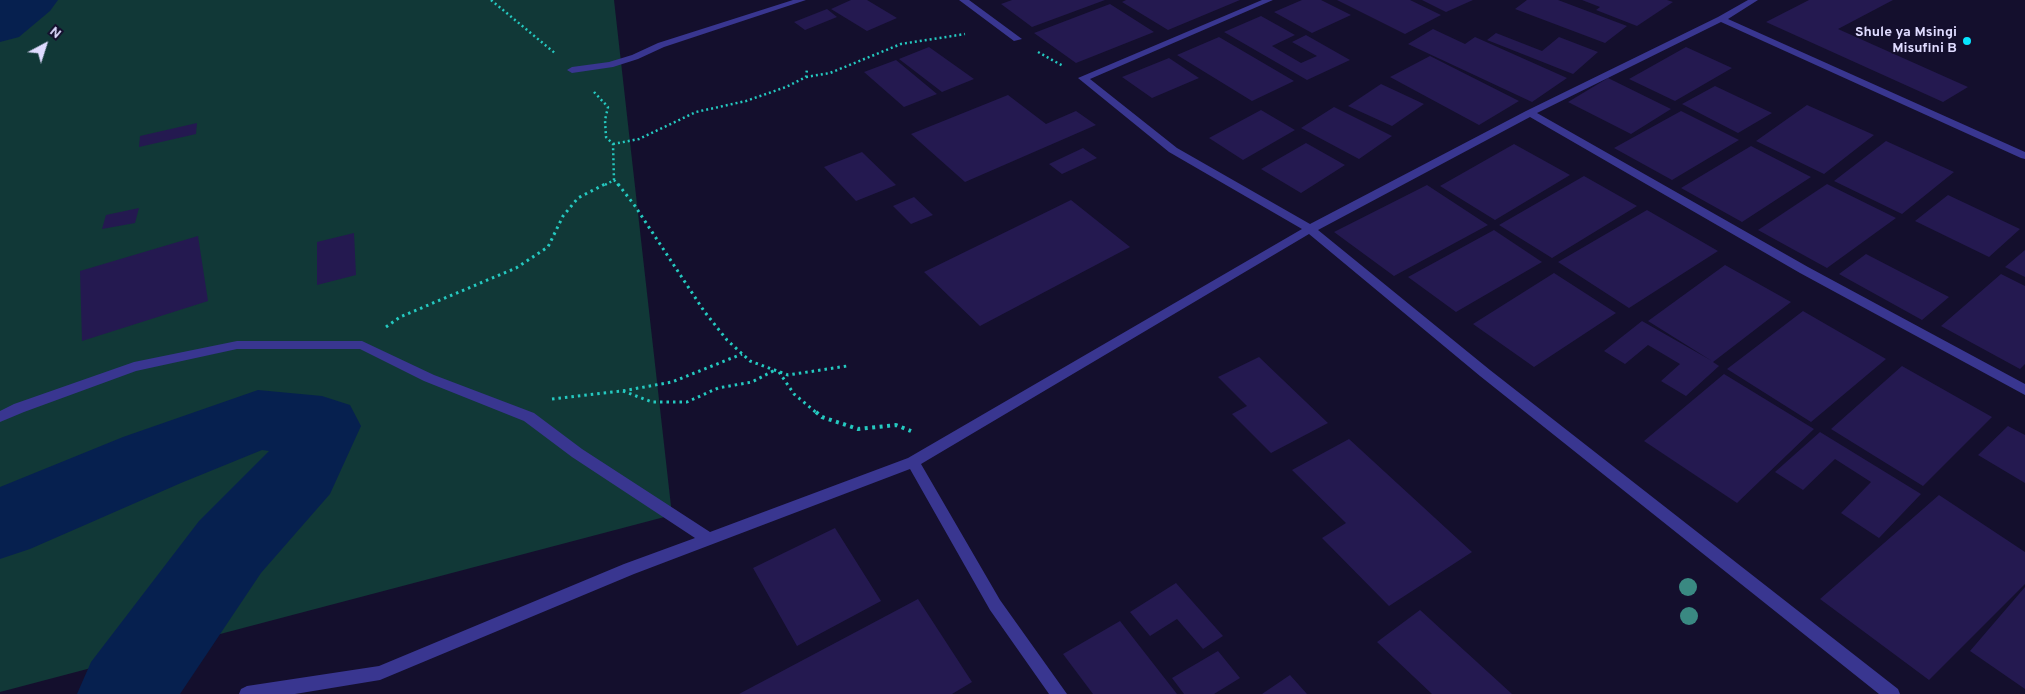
<!DOCTYPE html>
<html>
<head>
<meta charset="utf-8">
<style>
	body { margin:0 }
	#map { position:relative; width:2025px; height:694px; overflow:hidden; background:#140f2d; font-family:Overpass,sans-serif }
	canvas { display:block }
	.north { position:absolute; left:20px; top:20px; width:50px; height:50px; -webkit-text-stroke:4px #140f2d; paint-order:stroke; rotate:40deg; font-size:14px; font-weight:700; line-height:20px; text-align:center; color:#dfdbff }
	.north::after { content:''; display:block; margin:auto; width:18px; height:22px; background:#dfdbff; clip-path:polygon(50% 0,100% 100%,50% 72%,0 100%) }
</style>
</head>
<body>
<div id="map">
<canvas width="2025" height="694"></canvas>
<div class="north">N</div>
</div>
<script>
const c = document.querySelector('canvas').getContext('2d');
c.lineJoin = 'round';
function fill(path, color) { c.fillStyle = color; c.fill(path, 'evenodd'); }
const poly = rows => new Path2D(rows.map(r => 'M' + r).join(''));
function trace(path, color, width, dash) { c.strokeStyle = color; c.lineWidth = width; c.lineCap = dash ? 'butt' : 'round'; c.setLineDash(dash || []); c.stroke(path); }
function write(font, color, halo, rows, align = 'center') {
  c.font = font + ' Overpass,sans-serif'; c.lineWidth = 4; c.setLineDash([]); c.textBaseline = 'middle'; c.strokeStyle = halo; c.fillStyle = color; for (const [text, x, y, turn = 0] of rows) {
    c.save(); c.translate(x, y); c.rotate((+turn || 0) * Math.PI / 180); c.textAlign = isNaN(turn) ? turn : align; if (halo) c.strokeText(text, 0, 0); c.fillText(text, 0, 0); c.restore();
  }
}
const green = poly([
	[0,0,614,0,672,515,0,692]
]);
const river = poly([
	[0,0,58,0,50,11,19,37,0,42,0,0],
	[258,390,322,396,350,405,361,426,330,494,261,573,180,694,77,694,91,662,199,521,269,451,262,450,181,483,30,549,0,559,0,487,123,437,258,390]
]);
const building = poly([
	[851,0,867,0,897,18,867,31,831,9],
	[1012,0,1105,0,1032,27,1001,4],
	[1126,0,1240,0,1168,30,1122,2],
	[1302,0,1321,0,1351,15,1312,33,1274,12],
	[1337,0,1410,0,1441,15,1405,34],
	[1422,0,1473,0,1446,12],
	[1527,0,1558,0,1627,26,1605,43,1515,9],
	[1582,0,1667,0,1673,2,1637,26,1596,10,1600,7],
	[1809,0,1893,0,1838,29,1968,87,1943,102,1766,22],
	[1110,4,1154,32,1076,63,1034,33],
	[827,9,837,17,805,30,794,22],
	[1261,16,1295,35,1272,46,1301,63,1317,56,1292,42,1306,35,1350,60,1307,80,1224,32],
	[1433,29,1465,44,1475,37,1567,78,1532,102,1408,44],
	[1496,33,1542,51,1559,37,1598,52,1573,74,1487,40],
	[1219,37,1294,81,1252,101,1177,55],
	[929,47,974,79,942,92,899,59],
	[1686,47,1732,68,1675,101,1629,79],
	[1430,56,1519,101,1479,125,1390,77],
	[1169,58,1199,78,1152,98,1122,77],
	[896,60,937,94,904,107,864,72],
	[1608,78,1671,109,1631,134,1568,102],
	[1381,84,1424,104,1392,126,1348,106],
	[1715,86,1772,113,1738,133,1682,104],
	[1008,95,1046,124,1076,111,1096,125,965,182,911,134],
	[1807,105,1874,135,1824,174,1756,141],
	[1334,107,1392,136,1359,159,1301,128],
	[1261,110,1295,130,1243,160,1209,138],
	[1681,111,1739,140,1672,180,1614,148],
	[197,123,196,134,139,147,140,136],
	[1886,141,1954,172,1902,214,1834,181],
	[1306,143,1345,165,1301,193,1261,169],
	[1514,144,1570,175,1495,220,1440,186],
	[1751,146,1811,177,1742,222,1681,188],
	[1083,148,1097,158,1062,174,1049,164],
	[862,152,896,185,856,201,824,167],
	[1584,176,1637,206,1552,258,1499,225],
	[1827,184,1896,218,1827,268,1758,230],
	[1427,185,1488,225,1394,276,1334,232],
	[1948,195,2020,229,1989,257,1915,221],
	[914,197,933,215,911,224,893,206],
	[1071,200,1130,247,980,326,924,272],
	[139,208,135,223,102,229,106,215],
	[1647,210,1718,251,1629,308,1558,262],
	[1494,230,1542,262,1456,312,1408,277],
	[354,233,356,275,317,285,317,242],
	[198,236,208,301,82,341,80,271],
	[2025,250,2025,277,2005,267],
	[1866,254,1949,297,1922,320,1839,274],
	[1725,265,1791,302,1713,362,1719,366,1686,396,1661,381,1680,364,1648,345,1625,364,1604,351,1642,321,1712,361,1648,321],
	[1554,273,1616,313,1534,367,1473,324],
	[2001,274,2025,286,2025,364,2020,369,1941,326],
	[1803,311,1886,359,1811,422,1727,369],
	[1259,357,1328,423,1271,453,1232,414,1247,406,1218,377],
	[1902,366,1992,417,1923,486,1831,429],
	[1724,374,1814,429,1737,503,1644,441],
	[2008,426,2025,435,2025,483,1978,455],
	[1820,432,1921,494,1879,538,1841,513,1871,482,1835,459,1803,490,1775,472],
	[1349,439,1472,552,1389,606,1322,538,1346,523,1292,470],
	[1939,495,2025,552,2025,584,1929,680,1820,599],
	[835,528,881,601,797,646,753,568],
	[1176,583,1223,636,1203,649,1177,619,1150,636,1130,612],
	[2025,587,2025,689,1970,651],
	[918,599,972,682,952,694,739,694],
	[1420,610,1512,694,1432,694,1377,642],
	[1120,621,1177,694,1093,694,1063,654],
	[1218,651,1240,678,1214,694,1184,694,1172,678],
	[1290,675,1307,694,1262,694]
]);
const pathFar2 = poly([
	[491,0,556,54],
	[1038,52,1063,66],
	[806,77,830,73,901,44,965,34],
	[594,92,608,107,605,120,606,137,613,144,614,180,603,186],
	[613,144,639,139,696,112,746,101,786,87,806,77,807,69],
	[614,180,619,186]
]);
const pathFar1 = poly([
	[618,184,635,206,704,311,727,340,750,361,788,375,847,366],
	[386,327,400,317,516,268,548,247,563,216,578,198,605,184],
	[779,372,794,394,818,414],
	[623,391,652,402,687,402,718,388,752,382,775,370],
	[552,399,622,391,672,382,742,354]
]);
const path = poly([
	[816,412,822,417,858,429,896,425,911,431]
]);
const minor = poly([
	[793,0,806,0,664,47,638,59,613,67,572,73,567,70,572,67,609,62,632,55,658,43,793,0],
	[959,0,969,0,1022,39,1014,41,959,0],
	[1262,0,1273,0,1090,79,1177,148,1310,224,1526,111,1718,17,1748,0,1758,0,1728,19,2025,152,2025,159,2021,158,1721,22,1537,113,1808,267,2025,384,2025,395,1800,273,1530,117,1318,230,1490,370,1898,689,1900,694,1879,694,1480,376,1309,234,921,464,1000,600,1067,694,1049,694,990,610,910,469,634,574,380,680,295,694,239,694,241,689,247,686,379,666,624,564,695,538,572,457,524,421,424,381,360,349,237,349,136,371,24,412,0,422,0,411,14,404,134,362,237,341,362,341,434,375,534,413,582,449,710,532,908,458,1302,229,1169,152,1078,78,1262,0]
]);
const trees = [
	[1688,587],
	[1689,616]
];
const markers = [
	[1967,41,5,"#07e5ff"]
];
const farPoinames = [
	["Shule ya Msingi",1957,33],
	["Misufini B",1957,49]
];
fill(green, '#113837');
fill(river, '#06204f');
fill(building, '#241950');
trace(pathFar2, '#25c9c0', 2.5, [2, 3]);
trace(pathFar1, '#25c9c0', 3, [2.5, 4]);
trace(path, '#25c9c0', 4, [3, 4.5]);
fill(minor, '#393690');
c.fillStyle = '#3a8982';
for (const [x, y] of trees) { c.beginPath(); c.arc(x, y, 9, 0, 2 * Math.PI); c.fill(); }
for (const [x, y, r, color] of markers) { const dot = new Path2D(); dot.arc(x, y, r, 0, 2 * Math.PI); c.fillStyle = color; c.fill(dot); trace(dot, '#140f2d', 2); }
write('bold 14px', '#dfdbff', '#140f2d', farPoinames, 'right');
</script>
</body>
</html>
